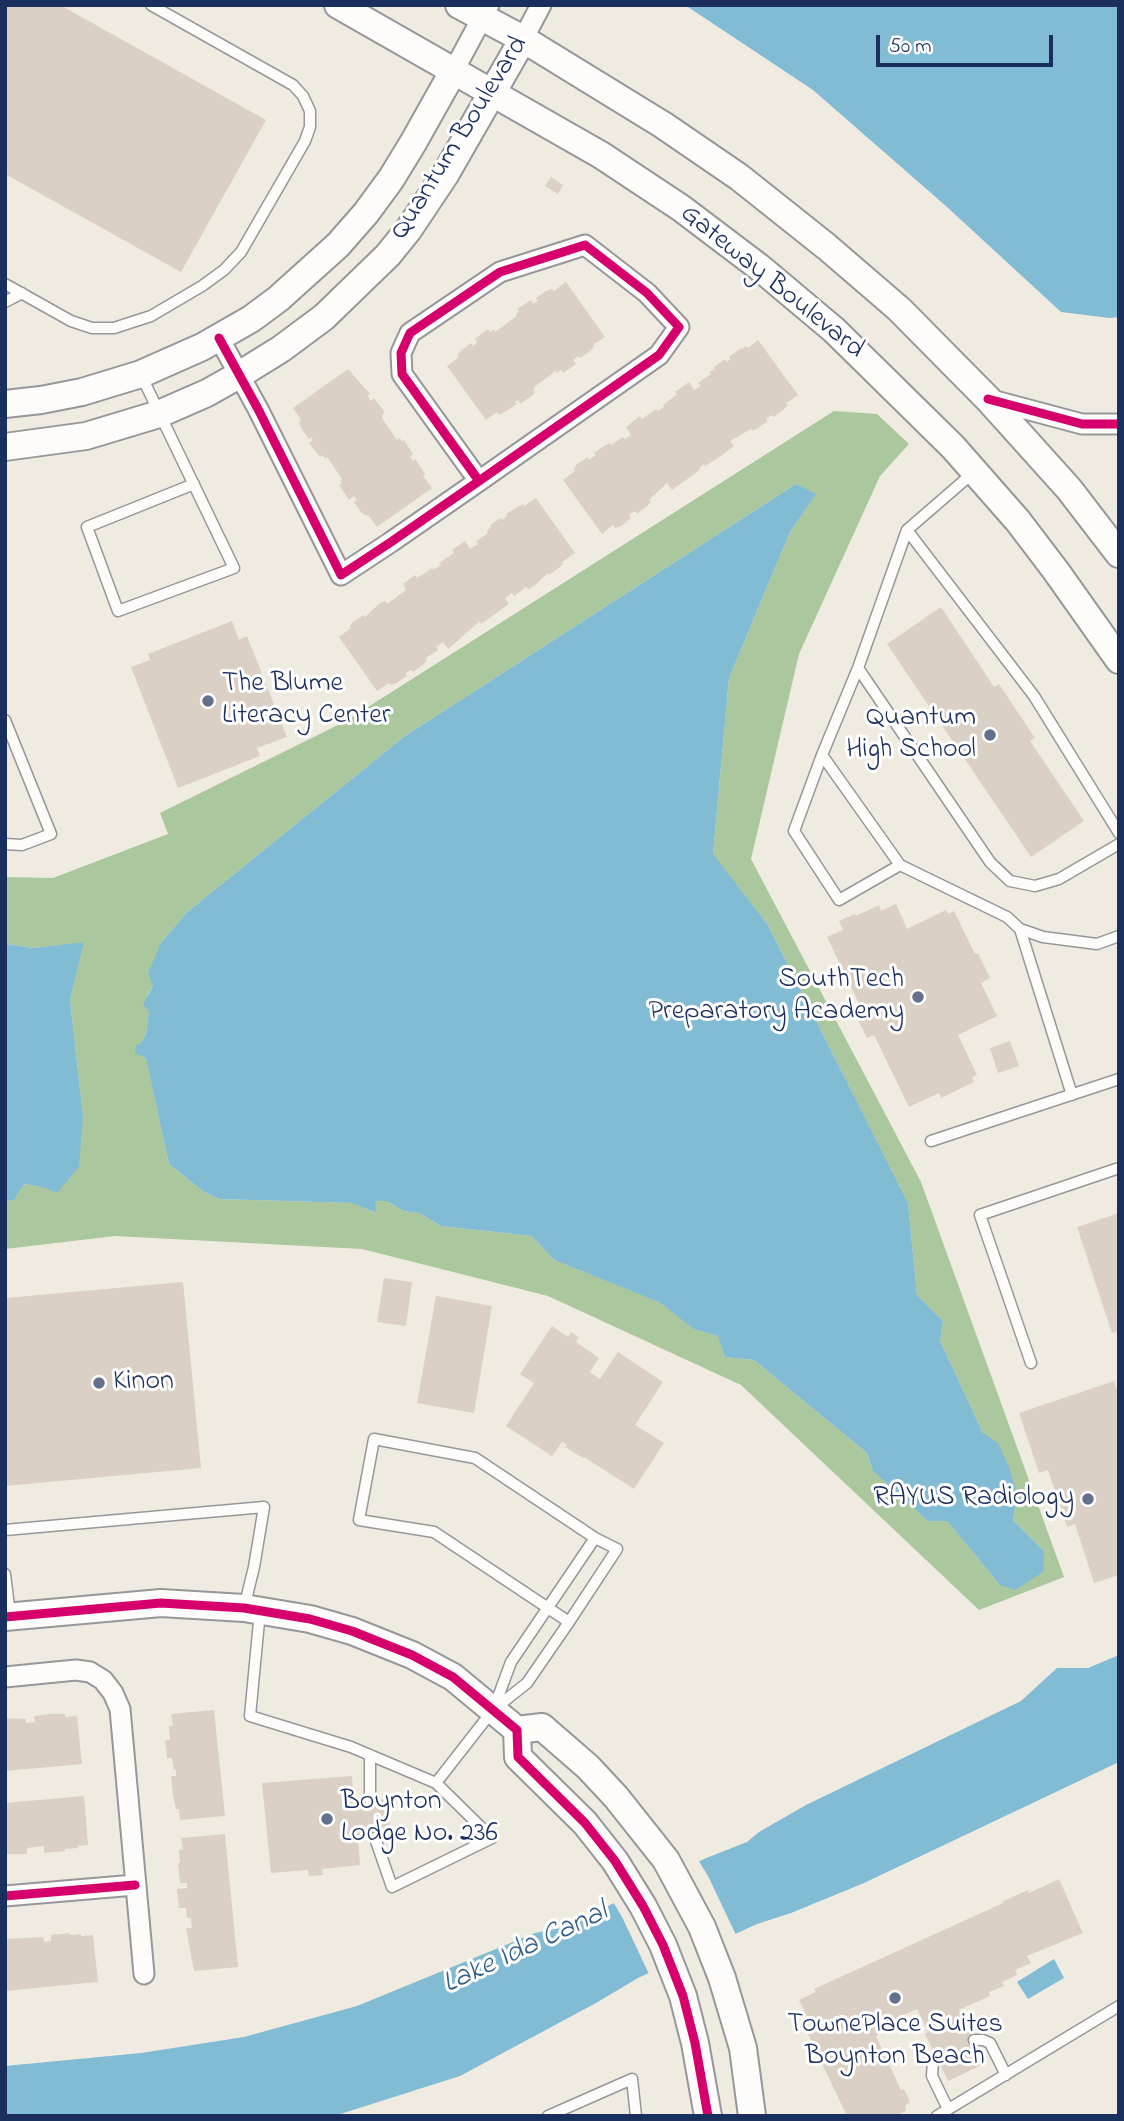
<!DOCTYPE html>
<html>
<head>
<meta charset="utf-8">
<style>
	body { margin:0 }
	#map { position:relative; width:1124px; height:2121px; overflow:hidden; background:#efebe1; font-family:"Indie Flower",sans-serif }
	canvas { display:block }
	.frame { position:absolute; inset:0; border:7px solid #1b2f5e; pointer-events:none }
	.scale { position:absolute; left:876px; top:35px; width:177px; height:32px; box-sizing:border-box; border:4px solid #1b2f5e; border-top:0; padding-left:9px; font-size:21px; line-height:24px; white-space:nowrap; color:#1b2f5e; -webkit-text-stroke:5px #fff; paint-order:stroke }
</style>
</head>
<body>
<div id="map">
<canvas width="1124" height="2121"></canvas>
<div class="frame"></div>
<div class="scale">50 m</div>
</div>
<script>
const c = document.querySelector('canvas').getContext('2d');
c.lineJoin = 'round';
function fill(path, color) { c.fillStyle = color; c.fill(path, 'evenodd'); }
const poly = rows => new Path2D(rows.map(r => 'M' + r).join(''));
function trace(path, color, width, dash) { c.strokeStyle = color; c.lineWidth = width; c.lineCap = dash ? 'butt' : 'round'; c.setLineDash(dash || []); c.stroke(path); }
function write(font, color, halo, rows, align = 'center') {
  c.font = font + ' "Indie Flower",sans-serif'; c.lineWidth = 6; c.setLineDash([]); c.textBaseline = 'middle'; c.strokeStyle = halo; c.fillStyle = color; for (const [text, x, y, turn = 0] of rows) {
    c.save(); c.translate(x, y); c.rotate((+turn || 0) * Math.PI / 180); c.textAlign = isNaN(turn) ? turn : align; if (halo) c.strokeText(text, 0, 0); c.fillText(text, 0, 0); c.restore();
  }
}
const forest = poly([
	[834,411,877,414,909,444,880,476,799,654,751,859,921,1182,1064,1577,979,1610,741,1385,548,1296,362,1249,115,1236,5,1249,5,1201,14,1200,24,1184,42,1187,83,1116,70,1000,83,943,34,948,5,944,5,877,53,878,168,834,160,813,346,721],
	[796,484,815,495,790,532,729,678,713,855,768,925,908,1203,917,1295,943,1321,940,1341,983,1433,1017,1494,1013,1520,1044,1551,1000,1585,947,1521,928,1521,873,1471,867,1453,754,1360,725,1357,719,1336,693,1329,662,1303,554,1260,532,1236,441,1226,419,1213,404,1211,387,1201,375,1201,375,1213,353,1203,219,1199,204,1192,169,1164,146,1057,140,1044,146,1035,149,1012,147,996,153,986,152,979,161,943,186,913,405,736]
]);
const water = poly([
	[685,5,1119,5,1119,317,1110,318,1061,312,947,207,813,90],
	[796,484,816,494,790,532,729,678,713,854,768,925,908,1203,917,1295,943,1321,940,1341,983,1433,998,1443,1009,1467,1017,1494,1013,1520,1044,1551,1043,1572,1015,1590,1000,1585,947,1521,928,1521,873,1471,867,1453,754,1360,725,1357,718,1336,693,1329,661,1303,554,1260,532,1236,441,1226,419,1213,404,1211,387,1201,375,1201,376,1213,352,1203,219,1199,204,1192,169,1164,146,1058,135,1053,136,1045,140,1044,146,1035,149,1012,143,1004,153,986,148,973,161,943,186,913,405,736],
	[84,942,70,1000,83,1116,79,1167,57,1193,42,1187,24,1184,14,1200,5,1201,5,944,34,948],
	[1119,1655,1119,1762,864,1883,791,1913,757,1924,638,1978,596,2003,460,2076,334,2116,5,2116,5,2066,141,2053,244,2037,357,2006,535,1933,565,1927,704,1859,747,1842,759,1832,806,1805,1021,1701,1057,1668,1088,1668],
	[1054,1959,1064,1978,1028,1999,1017,1982]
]);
const pier = poly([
	[697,1858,708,1876,737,1937,650,1976,622,1917,612,1900]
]);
const building = poly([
	[5,5,60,5,266,120,181,272,5,174],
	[551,177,563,185,558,194,545,186],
	[566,282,605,337,593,345,594,347,589,352,580,358,578,356,573,360,576,364,563,373,561,370,557,373,556,371,534,387,534,394,520,404,518,400,515,402,517,404,505,412,499,415,497,412,486,420,447,366,459,357,457,355,461,351,471,343,473,346,477,343,475,339,488,329,490,332,494,329,495,332,517,316,516,314,519,311,517,309,531,300,533,304,538,301,536,298,546,291,552,289,554,291],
	[758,340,798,395,786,403,788,405,783,410,774,417,772,415,766,419,768,421,758,428,752,431,751,429,730,441,734,446,721,456,705,466,704,464,699,468,700,470,672,490,667,483,649,500,651,502,646,507,637,514,635,511,629,515,631,518,621,526,615,528,613,525,602,534,563,480,575,471,574,469,577,464,588,457,589,460,596,455,594,453,604,446,610,443,611,445,623,437,625,439,631,435,626,427,640,416,642,419,656,409,658,411,664,407,663,405,677,394,675,392,689,382,694,390,701,386,698,383,711,374,709,372,715,369,713,368,725,359,727,362,730,359,729,357,741,348,742,349,746,346,748,348],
	[348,369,370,394,367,396,371,401,374,398,384,411,382,418,397,440,400,438,402,442,404,440,413,454,410,457,413,461,415,459,422,469,425,474,423,476,432,488,377,527,368,515,366,516,361,512,354,502,357,500,354,496,349,500,339,485,342,484,340,480,342,479,327,457,325,458,322,455,320,457,309,443,313,440,311,437,309,439,301,428,299,422,301,420,293,408],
	[536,498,575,553,562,562,563,564,559,568,549,575,548,573,534,586,528,589,526,587,514,596,512,593,505,598,509,604,481,624,480,621,448,649,443,642,436,647,438,650,426,658,427,660,424,664,413,672,411,670,406,673,407,676,397,683,391,685,389,683,377,691,339,637,351,628,350,626,353,622,364,615,365,617,380,603,385,601,387,604,406,590,403,584,415,575,417,578,432,568,433,570,441,565,439,563,454,553,452,550,465,541,470,549,478,544,476,541,488,533,487,531,491,527,490,525,501,518,503,520,507,516,506,514,517,507,523,504,524,506],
	[941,607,994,687,999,684,1035,738,1030,741,1084,821,1031,857,887,644],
	[232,621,239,640,247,636,287,737,257,748,260,756,178,788,131,667,150,660,148,654],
	[896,904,907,929,946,910,948,914,954,911,975,954,978,953,990,978,981,983,997,1016,958,1035,977,1075,972,1077,974,1082,941,1098,939,1093,909,1107,874,1035,867,1038,855,1014,862,1010,827,937,843,930,839,921,855,914,856,916,879,905,881,911],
	[1010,1041,1019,1066,998,1073,990,1048],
	[1119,1213,1119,1331,1112,1333,1077,1227],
	[384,1278,412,1282,406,1326,377,1322],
	[183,1282,201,1468,5,1486,5,1298],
	[436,1296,492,1306,474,1413,417,1403],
	[552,1326,568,1337,571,1332,579,1337,576,1342,599,1358,590,1372,600,1379,618,1352,663,1382,635,1425,664,1443,634,1489,584,1457,583,1458,565,1447,567,1445,562,1442,552,1456,506,1426,534,1383,520,1374],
	[1114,1381,1119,1396,1119,1575,1094,1583,1075,1524,1067,1527,1048,1470,1039,1473,1019,1413],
	[214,1710,225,1816,180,1820,179,1809,176,1809,173,1795,171,1776,176,1776,176,1770,174,1770,172,1758,167,1758,165,1740,170,1740,169,1726,173,1726,171,1714],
	[50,1714,65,1714,65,1717,77,1716,82,1764,5,1771,5,1718,26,1719,26,1723,35,1722,34,1716],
	[352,1776,354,1802,387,1799,391,1836,358,1839,360,1865,322,1869,323,1875,309,1876,308,1870,271,1873,262,1783],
	[84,1796,88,1845,78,1846,78,1848,65,1849,65,1851,44,1853,44,1846,27,1848,27,1854,5,1854,5,1803],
	[225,1834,238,1967,194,1971,186,1928,192,1928,191,1918,187,1918,186,1908,179,1908,177,1889,187,1888,187,1883,180,1883,178,1863,180,1863,179,1850,183,1849,181,1838],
	[1059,1879,1083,1933,1027,1956,1031,1963,1015,1970,1017,1975,1002,1982,1004,1986,989,1992,990,1996,959,2010,962,2016,964,2016,984,2064,948,2081,925,2034,928,2032,917,2009,904,2015,906,2020,888,2028,886,2024,876,2028,879,2034,876,2036,901,2090,904,2089,910,2102,905,2106,906,2111,895,2116,847,2116,805,2028,811,2025,799,2000,816,1992,814,1989,1003,1903,1003,1901,1028,1890,1029,1893],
	[69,1933,70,1935,81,1934,81,1936,93,1935,98,1982,5,1991,5,1939,43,1937,44,1942,51,1941,51,1935]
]);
const lane = poly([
	[5,284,71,321,92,328,114,328,151,316,202,286,224,270,241,252,305,141,310,127,310,111,303,96,293,85,151,5],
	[5,302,22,293],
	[141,375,234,568,118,611,87,527,194,484],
	[907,530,1034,696,1119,833],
	[858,668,990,862,1010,881,1035,886,1059,879,1119,844],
	[5,720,51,834,22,845,5,844],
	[822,755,900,865,839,900,794,831,822,755,858,668,907,530,974,472],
	[900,865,1007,917,1020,929,1043,937,1097,944,1119,936],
	[1020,929,1072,1095],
	[931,1141,1119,1079],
	[1031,1363,980,1215,1119,1168],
	[5,1530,264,1507,254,1567,244,1608],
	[5,1574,10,1615],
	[260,1611,250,1716,351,1747,436,1783,492,1838,392,1887,375,1838],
	[494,1708,511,1662,595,1538],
	[436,1783,493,1710,527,1683,569,1622,617,1549,595,1538,475,1458,374,1439,359,1520,434,1532,569,1622],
	[370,1800,370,1755],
	[974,2040,983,2040,990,2043,1006,2075],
	[937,2055,933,2061,932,2076,948,2109],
	[548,2116,632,2079,636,2116],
	[937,2116,1119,2006]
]);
const street = poly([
	[523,39,541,5],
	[454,70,489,5],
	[219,338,258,409,341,575,391,542,479,481,659,355,679,327,647,293,585,245,500,272,410,333,401,353,402,374,479,481],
	[988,399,1082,424,1119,424],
	[5,1677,76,1670,90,1672,103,1680,113,1693,120,1709,144,1974],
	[5,1896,135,1885]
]);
const secondary = poly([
	[338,5,601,155,681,208,759,267,834,330,953,447,1018,521,1056,571,1119,660],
	[459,5,523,39,663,125,739,177,827,247,899,309,988,399,1069,489,1119,554],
	[5,404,41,400,82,392,141,374,202,347,251,319,278,299,338,245,366,213,391,179,413,143,454,70],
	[5,447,86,436,159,414,207,393,239,375,281,349,324,317,388,255,409,229,445,175,523,39],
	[5,1617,161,1603,244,1608,310,1619,352,1631,412,1655,453,1677,517,1730,518,1757,585,1823,615,1861,643,1906,663,1945,683,1996,695,2043,708,2116],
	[517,1730,542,1727,588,1767,616,1797,666,1860,702,1927,722,1978,743,2048,752,2116]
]);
const cycleway = poly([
	[219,338,258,409,341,575,391,542,479,481,659,355,679,327,647,293,585,245,500,272,410,333,401,353,402,374,479,481],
	[988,399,1082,424,1119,424],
	[5,1617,161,1603,244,1608,310,1619,352,1631,412,1655,453,1677,517,1730,518,1757,585,1823,615,1861,643,1906,663,1945,683,1996,695,2043,708,2116],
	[5,1896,135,1885]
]);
const markers = [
	[208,701,7,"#65718c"],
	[990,735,7,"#65718c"],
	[918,997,7,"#65718c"],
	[99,1383,7,"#65718c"],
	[1088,1499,7,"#65718c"],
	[327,1819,7,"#65718c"],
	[895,1998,7,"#65718c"]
];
const streetNames = [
	["Quantum Boulevard",461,139,-58],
	["Gateway Boulevard",771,283,39]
];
const poiNames = [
	["The Blume",222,685],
	["Literacy Center",222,717],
	["Quantum",976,719,"right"],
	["High School",976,751,"right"],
	["SouthTech",904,981,"right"],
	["Preparatory Academy",904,1013,"right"],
	["Kinon",113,1383],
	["RAYUS Radiology",1074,1499,"right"],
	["Boynton",341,1803],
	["Lodge No. 236",341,1835],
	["TownePlace Suites",895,2026,"center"],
	["Boynton Beach",895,2058,"center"]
];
const waterNames = [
	["Lake Ida Canal",526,1950,-25]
];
fill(forest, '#abc79d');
fill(water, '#82bbd4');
fill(pier, '#efebe1');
fill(building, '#dad0c5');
trace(lane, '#96979a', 13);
trace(street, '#96979a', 23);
trace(secondary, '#96979a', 30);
trace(lane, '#fdfcfa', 10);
trace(street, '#fdfcfa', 19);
trace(secondary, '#fdfcfa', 26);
trace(cycleway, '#d6006c', 9);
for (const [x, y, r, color] of markers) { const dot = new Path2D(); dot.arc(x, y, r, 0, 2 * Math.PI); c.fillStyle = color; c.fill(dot); trace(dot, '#fff', 2.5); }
write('28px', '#1b2f5e', '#fff', streetNames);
write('28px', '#1b2f5e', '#fff', poiNames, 'left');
write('italic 30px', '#315f8b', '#fff', waterNames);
</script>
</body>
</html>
